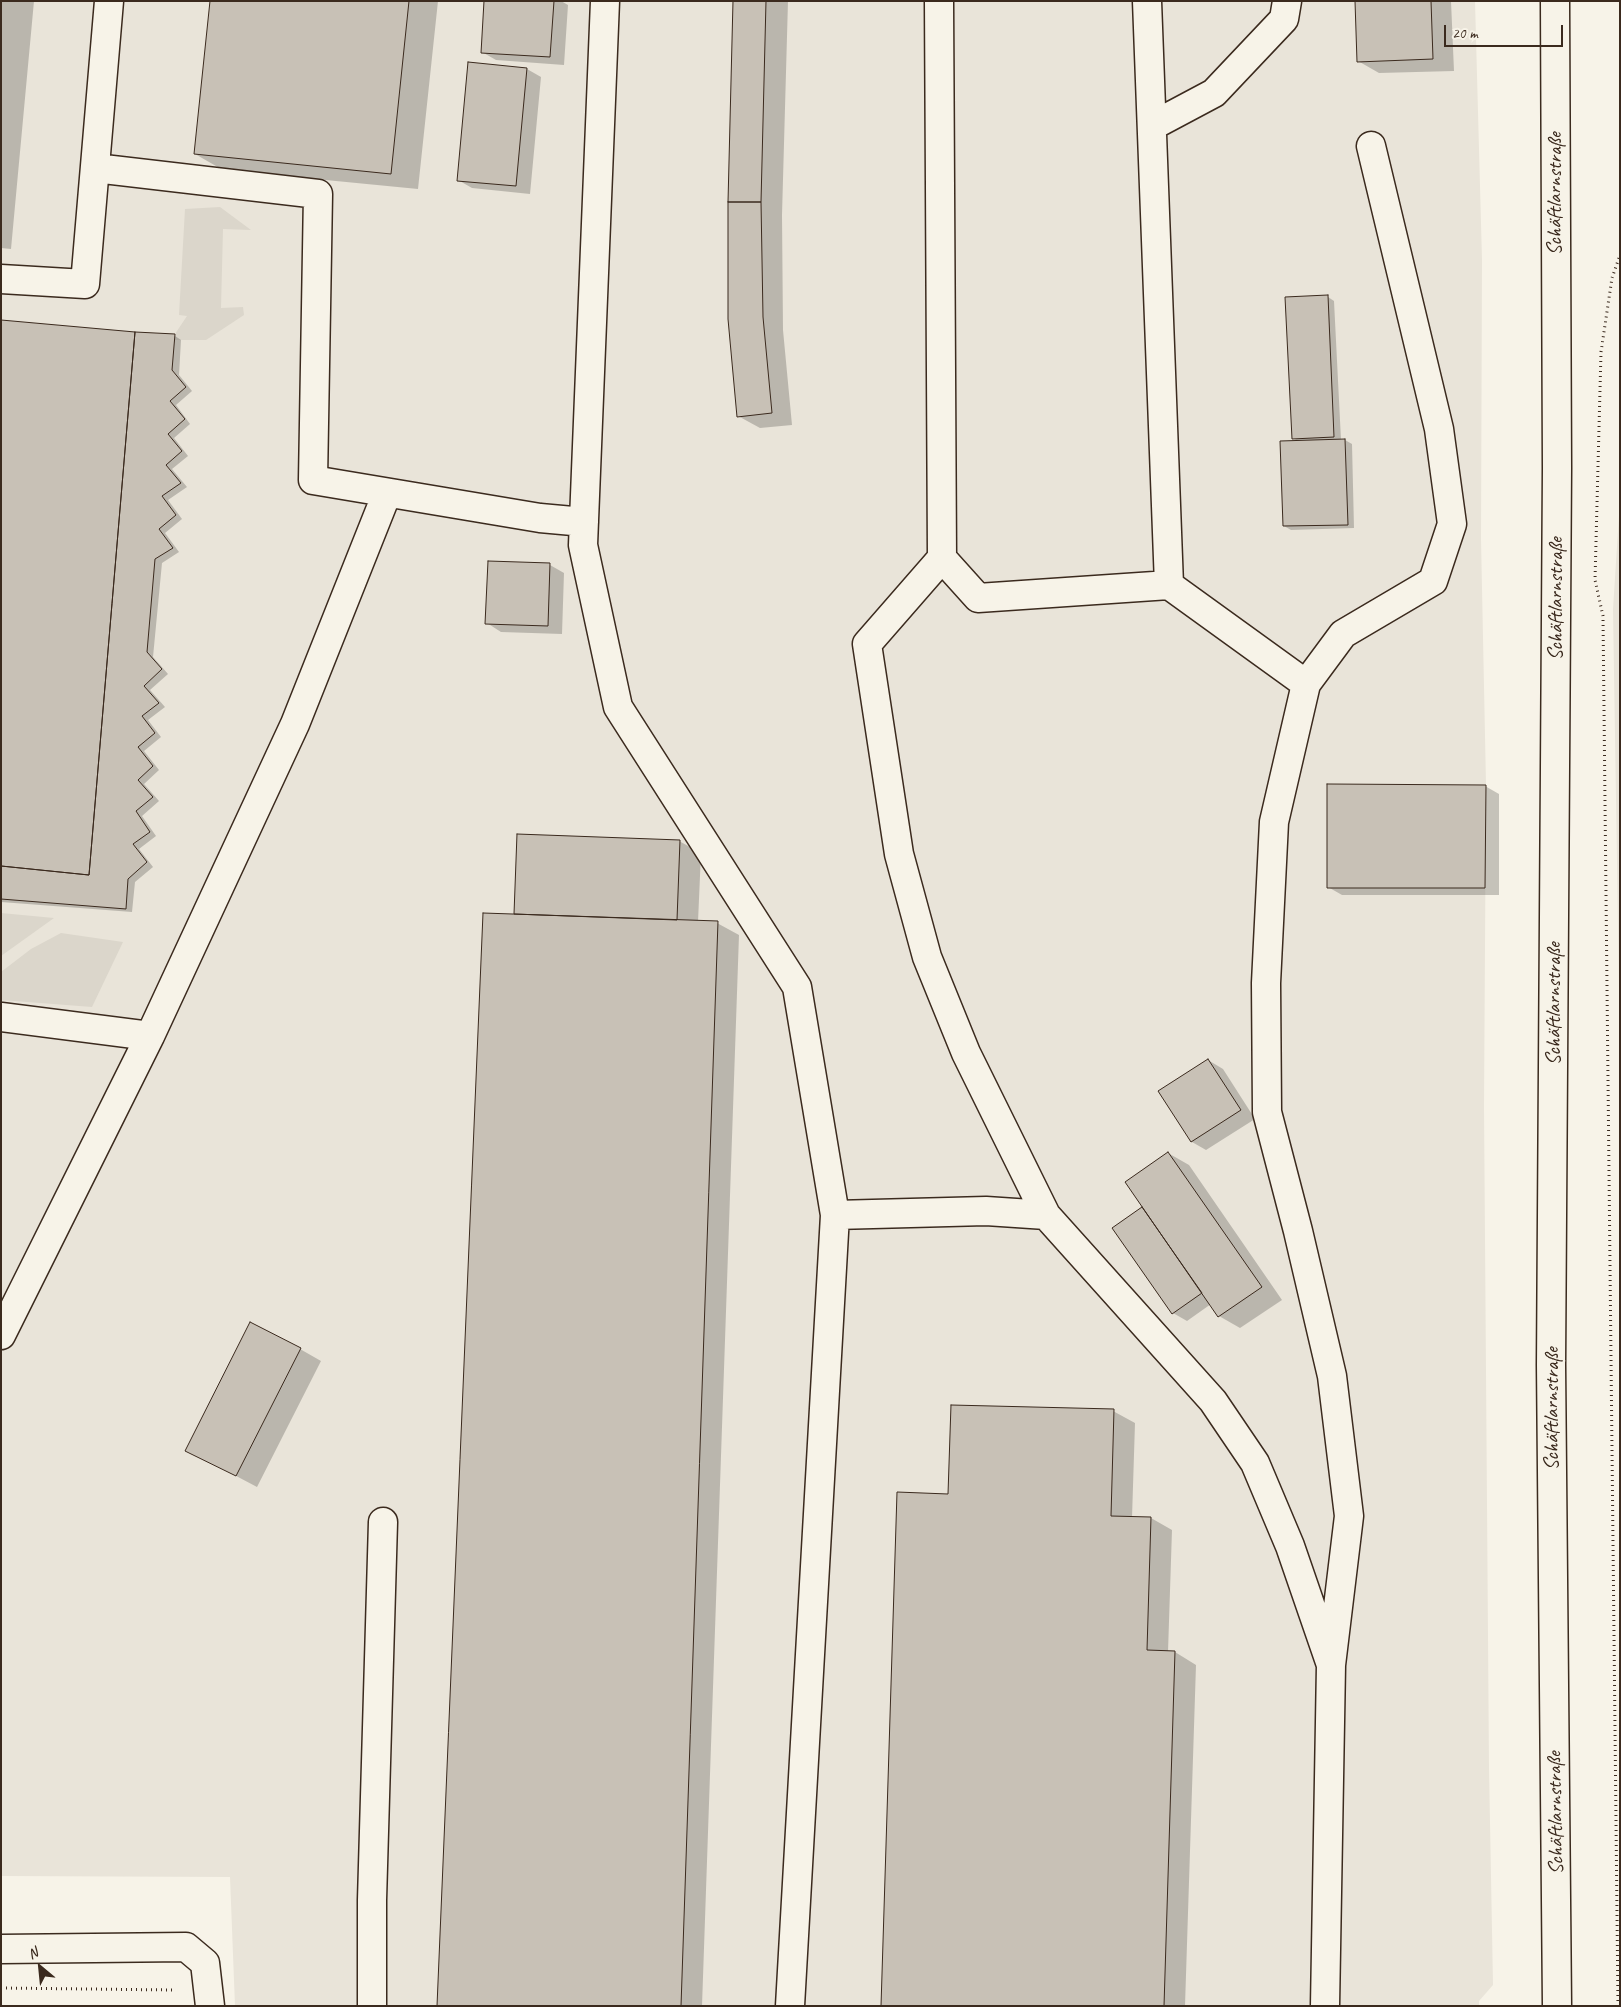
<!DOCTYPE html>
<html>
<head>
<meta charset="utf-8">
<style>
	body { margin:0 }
	#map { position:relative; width:1621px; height:2007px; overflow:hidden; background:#f7f3e8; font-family:Caveat,sans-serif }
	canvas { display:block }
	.frame { position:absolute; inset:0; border:2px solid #3b2a1e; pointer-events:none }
	.north { position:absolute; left:15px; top:1942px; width:50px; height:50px; -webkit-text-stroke:4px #f7f3e8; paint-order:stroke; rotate:332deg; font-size:14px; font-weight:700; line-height:20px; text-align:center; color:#3b2a1e }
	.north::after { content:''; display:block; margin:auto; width:18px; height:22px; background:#3b2a1e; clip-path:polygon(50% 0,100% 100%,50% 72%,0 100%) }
	.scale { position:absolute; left:1444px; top:25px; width:119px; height:22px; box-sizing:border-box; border:2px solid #3b2a1e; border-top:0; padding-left:6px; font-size:15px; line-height:18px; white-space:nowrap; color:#3b2a1e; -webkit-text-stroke:4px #f7f3e8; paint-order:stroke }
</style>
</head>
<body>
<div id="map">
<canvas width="1621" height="2007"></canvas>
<div class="frame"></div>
<div class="north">N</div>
<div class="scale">20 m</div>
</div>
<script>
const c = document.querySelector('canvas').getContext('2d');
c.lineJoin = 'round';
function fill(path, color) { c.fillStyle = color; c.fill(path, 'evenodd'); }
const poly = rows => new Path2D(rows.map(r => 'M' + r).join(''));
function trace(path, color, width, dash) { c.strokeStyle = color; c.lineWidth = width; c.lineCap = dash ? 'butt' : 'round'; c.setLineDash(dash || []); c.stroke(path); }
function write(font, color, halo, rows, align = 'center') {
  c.font = font + ' Caveat,sans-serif'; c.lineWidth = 4.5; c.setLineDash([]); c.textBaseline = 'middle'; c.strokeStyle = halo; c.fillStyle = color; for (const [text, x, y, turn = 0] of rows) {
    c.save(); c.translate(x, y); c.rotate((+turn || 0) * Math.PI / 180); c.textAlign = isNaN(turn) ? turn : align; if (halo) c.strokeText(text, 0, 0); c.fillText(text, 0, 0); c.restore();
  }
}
const built = poly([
	[1,1,1475,1,1482,260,1481,539,1486,785,1484,1107,1489,1768,1493,1985,1479,2001,1479,2006,235,2006,230,1877,1,1876],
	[1620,500,1620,1052,1613,609]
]);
const green = poly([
	[220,207,251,230,223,229,221,308,243,307,244,315,206,340,175,340,175,334,187,316,179,315,185,209],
	[1,913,54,918,1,956],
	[61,933,123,942,92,1007,1,1000,1,972,31,949]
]);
const shadow = poly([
	[1,1,34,1,11,249,1,248],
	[211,1,438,1,418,189,223,170,195,154],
	[486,1,561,1,568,5,564,65,496,60,482,52],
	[734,1,788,1,782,215,783,330,792,425,760,428,738,416],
	[1356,1,1451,1,1454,71,1379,73,1358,61],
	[527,69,541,77,530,194,472,188,458,180],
	[1328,297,1334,301,1341,440,1345,440,1352,444,1354,528,1291,530,1284,526,1298,441,1293,438],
	[1,321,175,336,181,340,179,375,192,391,176,405,190,424,174,438,188,456,172,469,187,487,168,500,182,519,165,533,179,552,162,563,153,657,168,674,150,690,165,707,148,720,161,737,144,751,159,770,144,784,159,801,142,816,156,836,139,849,153,867,135,882,132,912,1,902],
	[489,562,550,565,564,573,562,634,501,632,487,623],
	[1485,786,1499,794,1499,895,1342,895,1328,887],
	[518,836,679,841,701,853,698,922,717,923,739,935,702,2006,438,2006,515,916],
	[1208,1060,1223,1069,1255,1119,1206,1150,1192,1142,1160,1091],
	[1168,1153,1189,1165,1282,1300,1240,1328,1219,1316,1211,1304,1187,1321,1173,1313,1114,1228,1144,1208],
	[300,1349,321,1361,257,1487,187,1450],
	[1113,1411,1135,1423,1132,1518,1151,1518,1172,1530,1168,1652,1175,1652,1196,1665,1185,2006,882,2006,949,1495]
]);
const building = poly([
	[210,1,409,1,391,174,194,154,210,1],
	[484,1,554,1,550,57,481,53,484,1],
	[733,1,766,1,761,202,728,202,733,1],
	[1355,1,1431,1,1433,59,1357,62,1355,1],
	[468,62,527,68,516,186,457,181,468,62],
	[728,202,761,202,763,317,772,413,737,417,728,319,728,202],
	[1328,295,1334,437,1292,439,1285,297,1328,295],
	[1,320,135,332,89,875,1,866,1,320],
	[135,332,175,334,172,370,186,387,170,401,185,419,168,434,182,451,166,465,181,483,162,496,176,515,159,529,173,548,155,559,147,652,162,669,144,686,159,703,142,716,155,733,138,747,153,766,138,780,153,797,136,811,150,832,133,844,147,862,128,879,126,909,1,899,1,866,89,875,135,332],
	[1345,439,1348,525,1283,526,1280,441,1345,439],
	[488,561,550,563,548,626,485,624,488,561],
	[1327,784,1486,785,1485,888,1327,888,1327,784],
	[517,834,680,840,677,920,514,914,517,834],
	[483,913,718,921,681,2006,437,2006,483,913],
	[1208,1059,1241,1110,1191,1142,1158,1091,1208,1059],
	[1168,1152,1262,1287,1218,1317,1125,1182,1168,1152],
	[1142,1207,1202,1293,1172,1314,1112,1228,1142,1207],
	[250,1322,301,1348,236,1476,185,1451,250,1322],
	[951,1405,1114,1409,1111,1516,1151,1517,1147,1650,1175,1651,1164,2006,881,2006,897,1492,948,1494,951,1405]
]);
const path = poly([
	[1,1988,173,1990],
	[1618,2006,1603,616,1595,580,1601,352,1612,278,1620,255]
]);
const minor = poly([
	[605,1,583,545,618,707,797,987,835,1215,790,2006],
	[939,1,942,558,867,644,899,854,927,957,966,1053,1046,1215],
	[1147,1,1169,585],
	[1152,126,1214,93,1284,19,1287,1],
	[95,168,318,194,313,480,540,518,584,522],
	[1,279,85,284,109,1],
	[942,558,978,598,1169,585,1306,684],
	[1,1017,150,1036,1,1335],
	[150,1036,295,724,387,493],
	[835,1215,986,1211,1046,1215,1213,1401,1255,1463,1290,1546,1331,1665,1325,2006],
	[1331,1665,1349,1516,1332,1376,1298,1231,1267,1112,1266,983,1274,822,1306,684,1343,634,1433,581,1452,524,1439,429,1371,146],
	[1,1949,186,1947,205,1963,210,2006],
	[372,2006,372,1900,383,1522]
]);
const major = poly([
	[1555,1,1557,468,1551,1364,1557,2006]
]);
const streetNames = [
	["Schäftlarnstraße",1555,194,-90],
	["Schäftlarnstraße",1556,599,-90],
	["Schäftlarnstraße",1554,1004,-90],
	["Schäftlarnstraße",1552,1409,-90],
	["Schäftlarnstraße",1556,1813,-91]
];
fill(built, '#e9e4d9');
fill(green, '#dbd6cb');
fill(shadow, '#0003');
fill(building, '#c8c1b6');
trace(building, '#3b2a1e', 1);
trace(minor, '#3b2a1e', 31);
trace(major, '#3b2a1e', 31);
trace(path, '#3b2a1e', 3, [1, 4]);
trace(minor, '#f7f3e8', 28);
trace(major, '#f7f3e8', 28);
write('21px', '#3b2a1e', '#f7f3e8', streetNames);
</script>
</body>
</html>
